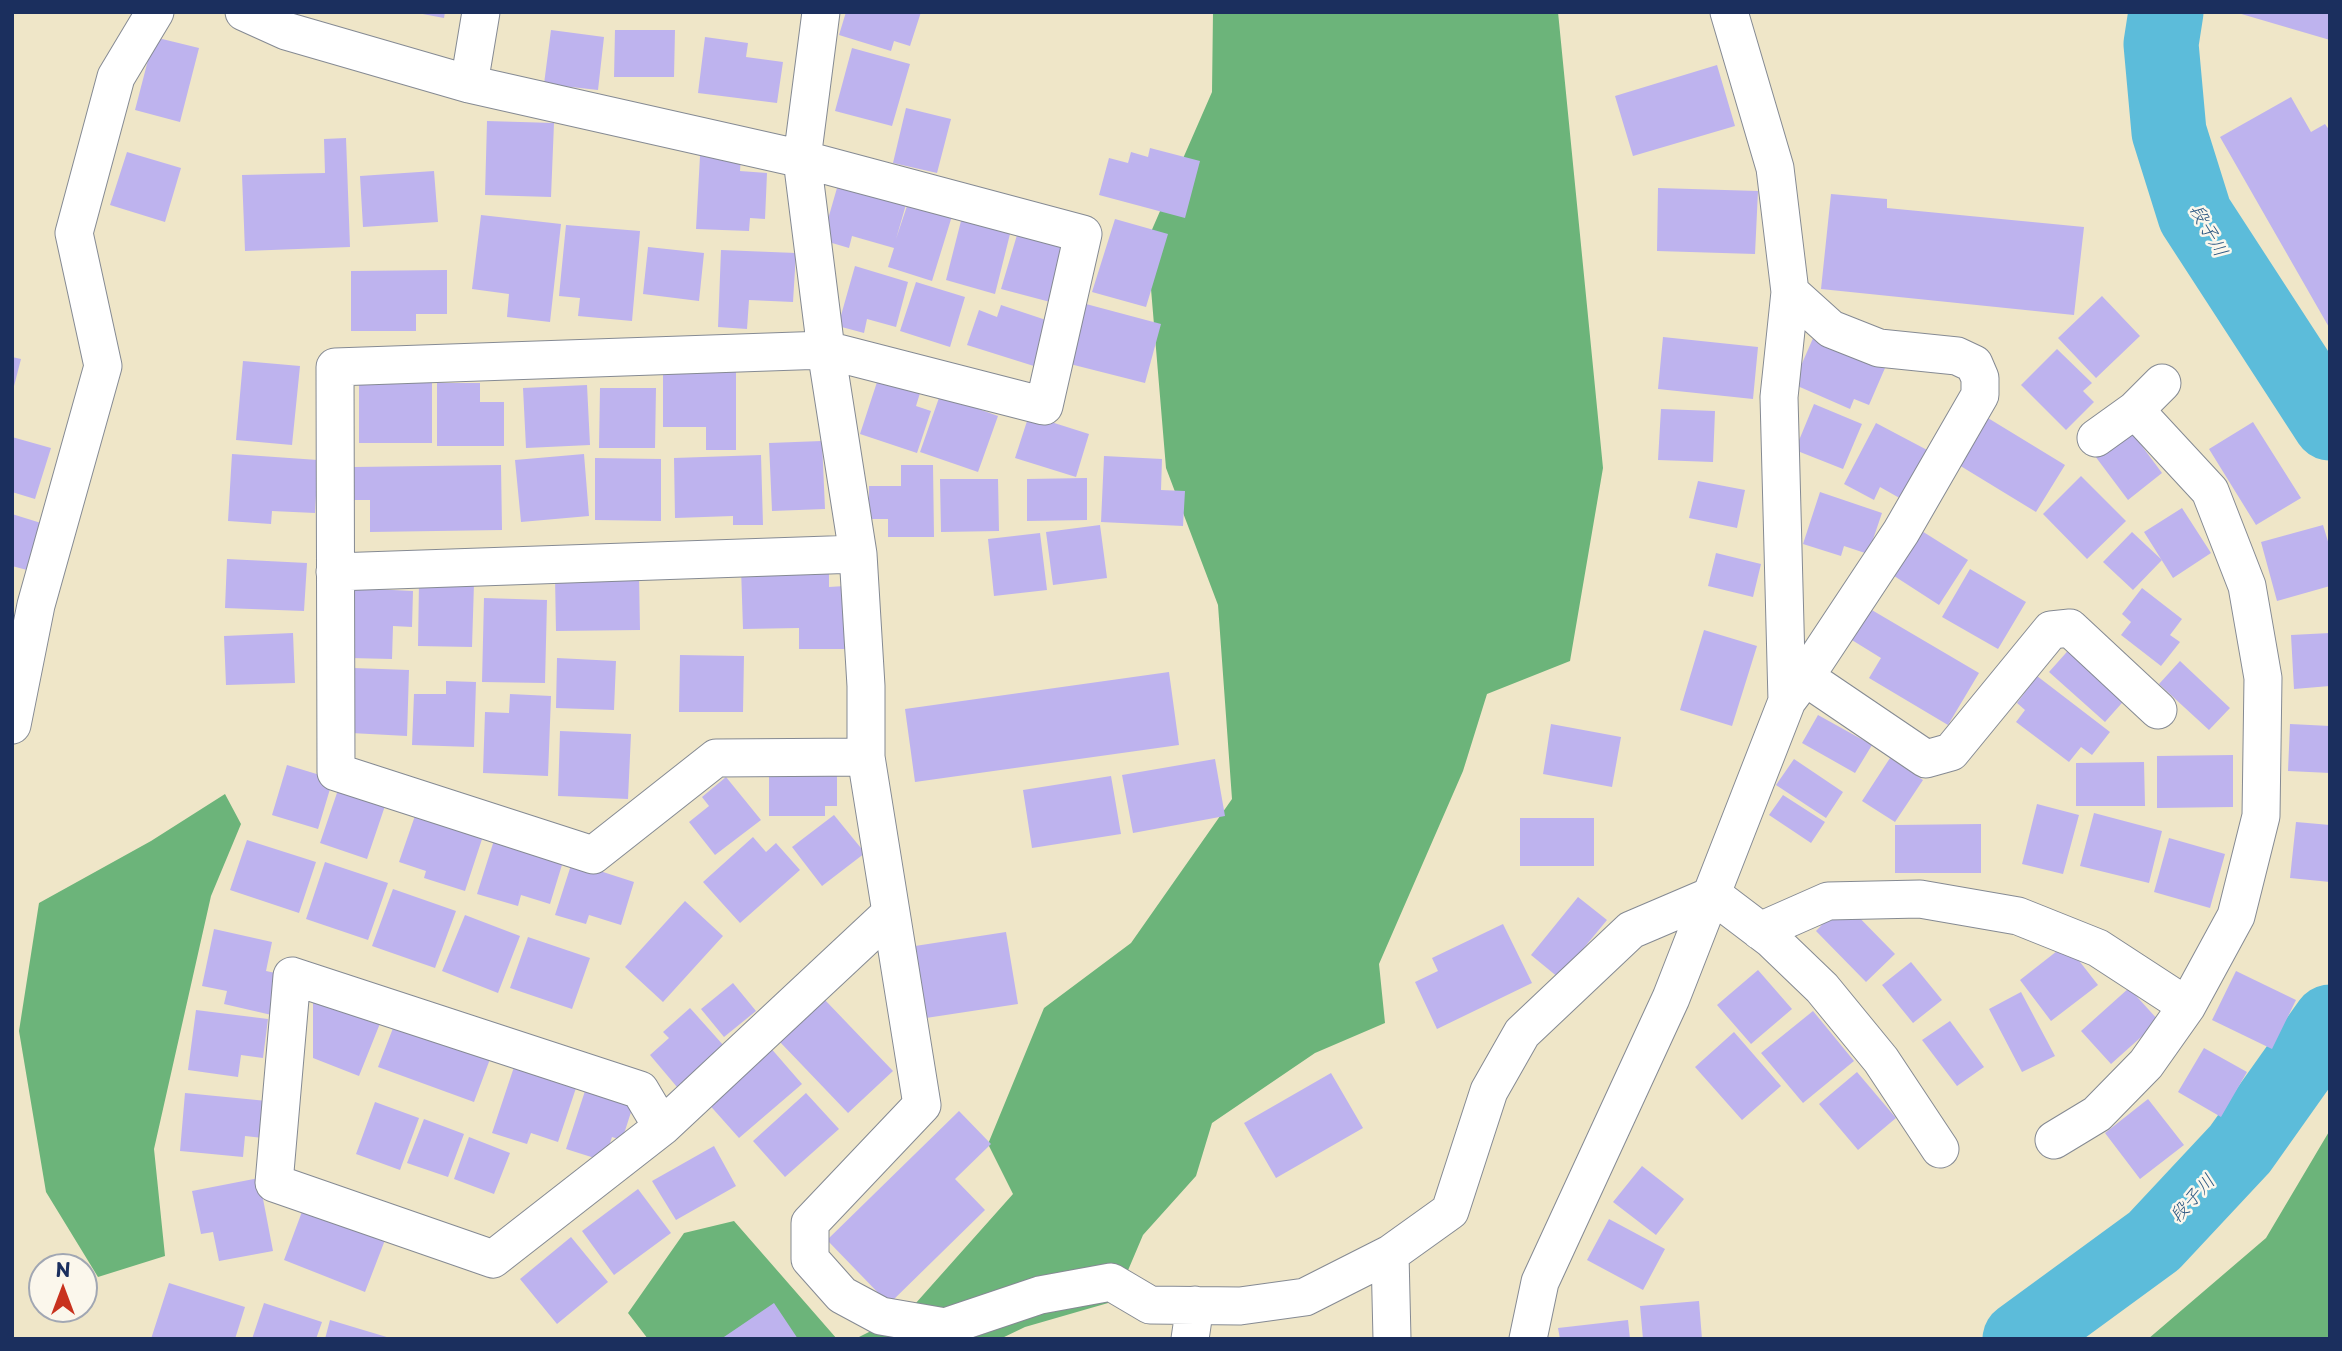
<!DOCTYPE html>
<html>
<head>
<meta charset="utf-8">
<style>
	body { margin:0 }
	#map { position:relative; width:2342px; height:1351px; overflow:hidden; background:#efe6c8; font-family:"Playpen Sans",sans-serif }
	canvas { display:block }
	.frame { position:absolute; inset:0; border:14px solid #1b2f5e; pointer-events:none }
	.north { position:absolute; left:28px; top:1253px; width:70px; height:70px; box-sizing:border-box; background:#fbf7ec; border:2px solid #a1a7b3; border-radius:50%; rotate:0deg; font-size:19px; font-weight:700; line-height:28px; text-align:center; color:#1b2f5e }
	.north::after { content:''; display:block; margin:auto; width:24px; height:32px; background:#c8321e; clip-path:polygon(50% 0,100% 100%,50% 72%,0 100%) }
</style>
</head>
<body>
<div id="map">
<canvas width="2342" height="1351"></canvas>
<div class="frame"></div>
<div class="north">N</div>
</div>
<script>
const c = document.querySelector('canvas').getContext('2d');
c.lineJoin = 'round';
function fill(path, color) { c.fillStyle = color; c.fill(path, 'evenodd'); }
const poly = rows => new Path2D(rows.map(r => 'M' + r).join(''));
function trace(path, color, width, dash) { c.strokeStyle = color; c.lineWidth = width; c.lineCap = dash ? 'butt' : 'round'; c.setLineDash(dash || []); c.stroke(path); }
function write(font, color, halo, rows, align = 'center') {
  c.font = font + ' "Playpen Sans","Klee One",sans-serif'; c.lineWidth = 5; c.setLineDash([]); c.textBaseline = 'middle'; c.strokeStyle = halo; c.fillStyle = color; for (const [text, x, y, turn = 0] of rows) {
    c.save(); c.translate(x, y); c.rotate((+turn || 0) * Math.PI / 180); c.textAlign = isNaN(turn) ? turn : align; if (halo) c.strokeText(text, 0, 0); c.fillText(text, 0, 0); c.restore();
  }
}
const forest = poly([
	[1213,12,1558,12,1603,468,1570,661,1487,694,1463,771,1379,964,1385,1023,1315,1053,1212,1123,1196,1176,1143,1235,1115,1301,1025,1327,1000,1339,855,1339,907,1313,1013,1194,988,1144,1044,1008,1131,943,1232,799,1218,605,1166,468,1147,241,1212,92],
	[225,794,241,824,211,896,154,1149,165,1256,98,1277,46,1192,19,1031,39,903,151,841],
	[2330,1130,2330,1339,2148,1339,2266,1238],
	[734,1221,837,1339,648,1339,628,1313,684,1233]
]);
const river = poly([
	[2166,12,2161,44,2169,132,2195,215,2330,423],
	[2020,1339,2154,1241,2240,1149,2330,1022]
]);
const building = poly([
	[412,12,445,12,444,18],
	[846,12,921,12,910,46,894,41,891,51,839,35],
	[2238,12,2330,12,2330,40,2238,13],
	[551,30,604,37,598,90,544,84],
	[615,30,675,30,674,77,614,77],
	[154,37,199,48,180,122,135,110],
	[705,37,748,43,746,57,783,62,777,103,698,93],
	[852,48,910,64,892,126,835,111],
	[1717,65,1735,126,1633,156,1615,96],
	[2291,97,2311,132,2325,124,2330,131,2330,329,2220,137],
	[906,108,951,119,937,173,893,163],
	[487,121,554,123,551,197,485,195],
	[346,138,350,247,245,251,242,175,325,173,324,139],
	[1150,148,1200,161,1185,218,1099,195,1109,158,1128,163,1131,152,1148,157],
	[127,152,181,168,165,222,110,205],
	[700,156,741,157,740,171,767,173,765,219,750,218,749,231,696,229],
	[434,171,438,222,363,227,360,176],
	[839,181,907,201,896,239,908,203,952,216,932,281,888,267,894,248,852,236,849,248,822,240],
	[1658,188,1758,191,1755,254,1657,251],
	[1831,194,1887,199,1887,208,2084,227,2074,315,1821,289],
	[481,215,561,224,550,322,507,317,509,294,472,289],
	[962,217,1011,230,995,294,946,280],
	[1115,219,1168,234,1146,307,1092,292],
	[566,225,640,231,632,321,578,316,580,298,559,296],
	[1017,235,1069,250,1054,303,1001,289],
	[648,247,704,253,699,301,643,294],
	[721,250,796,253,793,302,749,300,747,329,718,327],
	[855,266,908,282,896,327,867,319,864,333,838,326],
	[447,270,447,314,416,314,416,331,351,331,351,271],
	[916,282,965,297,950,347,900,331],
	[2102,296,2140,336,2096,378,2058,338],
	[1086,304,1161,324,1145,383,1070,364],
	[1001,305,1052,322,1037,367,967,345,979,310,997,317],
	[1814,336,1885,368,1869,405,1854,399,1850,409,1793,384],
	[1663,337,1758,347,1753,399,1658,389],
	[2057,349,2092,383,2083,391,2094,402,2066,430,2021,385],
	[12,357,21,359,13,390,12,390],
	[243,361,300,366,292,445,236,440],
	[663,371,736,371,736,450,706,450,706,427,663,427],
	[878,379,920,393,916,406,931,411,917,453,860,434],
	[359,383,432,383,432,443,359,443],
	[437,383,480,383,480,402,504,402,504,446,437,446],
	[587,385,590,445,526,448,523,388],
	[600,388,656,388,655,448,599,448],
	[940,395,998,416,978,472,920,452],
	[1814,404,1862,424,1843,469,1795,450],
	[1661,409,1715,411,1713,462,1658,460],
	[1029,415,1089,434,1076,477,1015,458],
	[1983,415,2065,465,2036,512,1954,462],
	[2253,422,2301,498,2256,525,2209,449],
	[1876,423,1929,451,1903,500,1880,487,1874,500,1844,484],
	[2127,426,2162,473,2128,500,2092,452],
	[12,437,51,448,35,499,12,492],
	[822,441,825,509,772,511,769,443],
	[232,454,318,460,315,513,272,511,271,524,228,521],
	[584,454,589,516,521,522,515,460],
	[761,455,763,525,733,525,733,516,675,518,674,458],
	[1104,456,1162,459,1161,490,1185,491,1183,526,1101,522],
	[595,458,661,459,661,521,595,520],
	[501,465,502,530,370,532,370,500,354,500,354,467],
	[901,465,933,465,934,537,888,537,888,519,869,519,869,486,901,486],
	[2081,476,2126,521,2087,559,2043,514],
	[1087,478,1087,520,1027,521,1027,479],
	[940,479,998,479,999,531,941,532],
	[1698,481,1745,490,1737,528,1689,518],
	[1820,492,1882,513,1868,554,1844,546,1841,556,1803,544],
	[2182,508,2211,553,2173,578,2144,532],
	[12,514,41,523,27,570,12,566],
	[1100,525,1107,578,1053,585,1046,532],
	[2323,525,2330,548,2330,586,2277,601,2261,542],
	[1917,528,1968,560,1939,605,1888,572],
	[2132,532,2162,560,2133,590,2103,562],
	[1040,533,1047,590,994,596,988,539],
	[1716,553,1761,564,1753,597,1708,586],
	[227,559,307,563,304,611,225,608],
	[829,567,829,587,845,586,846,649,799,649,799,628,743,629,741,568],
	[1970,569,2026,602,1998,649,1942,617],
	[639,576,640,630,556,631,555,577],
	[419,582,474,583,472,647,418,646],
	[352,588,413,591,412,627,393,626,392,659,350,658],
	[2142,588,2182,619,2170,635,2180,642,2161,666,2121,635,2131,622,2122,614],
	[484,598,547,600,545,683,482,682],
	[1865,606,1979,673,1948,725,1869,678,1881,658,1847,637],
	[1704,630,1757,646,1732,726,1680,710],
	[293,633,295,683,226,685,224,636],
	[2330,633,2330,686,2294,689,2291,635],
	[2073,645,2129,695,2105,722,2049,672],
	[680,655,744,656,743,712,679,712],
	[557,658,616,661,614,710,556,708],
	[2180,661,2230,708,2209,730,2159,684],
	[353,668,409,670,407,736,351,733],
	[1169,672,1179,745,915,782,905,709],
	[2037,676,2110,732,2092,755,2081,747,2069,762,2016,722,2025,710,2017,703],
	[446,681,476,682,474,747,412,745,414,694,446,694],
	[510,694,551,696,548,776,483,773,485,712,509,713],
	[1818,715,1872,745,1855,773,1802,743],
	[1551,724,1621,737,1612,787,1543,774],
	[2290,724,2330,726,2330,773,2288,771],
	[560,731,631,734,628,799,558,796],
	[2233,755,2233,807,2157,808,2157,756],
	[1890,758,1923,780,1895,822,1862,801],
	[1215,759,1225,816,1133,833,1122,775],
	[1794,759,1843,792,1826,818,1776,785],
	[2144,762,2145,806,2076,806,2076,763],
	[287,765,333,779,318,829,272,815],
	[837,775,837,806,825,806,825,816,769,816,769,776],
	[1111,776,1121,834,1032,848,1023,790],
	[726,777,761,820,715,855,689,822,709,806,702,797],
	[340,784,387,800,367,859,320,843],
	[1783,795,1825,822,1811,843,1769,815],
	[2037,804,2079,815,2063,874,2022,864],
	[417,810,484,833,465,891,424,878,426,871,399,862],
	[2094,813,2162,831,2149,883,2080,866],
	[834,815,865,853,822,886,792,847],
	[1520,818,1594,818,1594,866,1520,866],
	[2296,822,2330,825,2330,882,2290,878],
	[1981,824,1981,873,1895,873,1895,825],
	[496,834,565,855,550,904,521,895,518,906,477,894],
	[753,837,766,852,776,843,800,870,740,923,703,882],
	[2169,838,2225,854,2210,908,2154,892],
	[247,840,316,862,299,913,230,890],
	[325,862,388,883,368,940,306,919],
	[572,862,634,882,621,925,589,915,586,924,555,915],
	[393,889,456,911,435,968,372,946],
	[1578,897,1607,920,1559,978,1531,955],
	[685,901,723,936,663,1002,625,967],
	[1844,902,1895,954,1866,982,1816,931],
	[465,915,520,936,498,993,442,971],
	[1503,924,1532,983,1437,1029,1415,982,1438,971,1432,958],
	[214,929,272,942,266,971,285,975,276,1016,224,1004,227,991,202,986],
	[1006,932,1018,1004,926,1018,915,946],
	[528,937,590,958,572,1009,510,988],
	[2066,944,2098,985,2051,1021,2020,980],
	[1911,962,1942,1000,1913,1023,1882,985],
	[1758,970,1792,1009,1751,1044,1717,1005],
	[2236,971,2296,1000,2272,1049,2212,1020],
	[733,983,756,1011,724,1037,701,1009],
	[2129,988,2159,1021,2111,1064,2081,1031],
	[2021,992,2055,1056,2022,1072,1989,1009],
	[313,997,383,1016,359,1076,313,1058],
	[825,1000,893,1071,848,1113,780,1042],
	[690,1008,724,1046,677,1087,650,1055,669,1038,663,1032],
	[196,1010,268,1019,263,1058,241,1055,238,1077,188,1070],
	[1813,1011,1854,1061,1803,1103,1761,1053],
	[1950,1021,1984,1067,1957,1086,1922,1040],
	[395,1023,493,1051,474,1102,378,1067],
	[1734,1032,1781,1086,1742,1120,1695,1067],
	[769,1046,802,1084,739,1138,706,1101],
	[2204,1048,2247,1072,2221,1117,2178,1092],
	[515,1064,577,1085,558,1142,531,1133,527,1144,492,1133],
	[1857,1072,1896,1118,1858,1150,1819,1104],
	[1331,1073,1363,1128,1276,1178,1244,1123],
	[585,1091,633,1106,622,1140,612,1137,604,1161,566,1149],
	[185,1093,267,1101,263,1138,245,1136,243,1157,180,1151],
	[806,1093,839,1129,785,1177,753,1141],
	[2148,1099,2184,1145,2140,1179,2105,1133],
	[375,1102,419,1118,400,1170,356,1154],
	[959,1111,991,1144,955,1179,985,1210,889,1304,827,1240],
	[424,1119,464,1134,448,1177,407,1163],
	[469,1137,510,1153,494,1194,454,1179],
	[714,1146,736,1186,676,1220,652,1181],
	[1642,1166,1684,1199,1656,1235,1613,1202],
	[259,1178,273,1251,219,1261,213,1232,201,1234,192,1191],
	[638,1189,671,1233,614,1275,582,1231],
	[303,1209,385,1240,365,1292,284,1260],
	[1609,1219,1665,1249,1643,1290,1587,1260],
	[571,1237,608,1282,557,1324,520,1279],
	[169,1283,245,1307,235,1339,151,1339],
	[1699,1301,1702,1339,1643,1339,1640,1306],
	[264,1303,322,1322,316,1339,252,1339],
	[774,1303,798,1339,721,1339],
	[330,1320,390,1338,390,1339,325,1339],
	[1628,1320,1630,1339,1560,1339,1558,1328]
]);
const street = poly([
	[244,12,286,31,469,84,802,159,1083,234,1044,406,826,350,335,367,336,772,593,855,716,758,866,757],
	[821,12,802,159,826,350,858,554,866,686,866,757,922,1105,810,1223,810,1259,842,1295,881,1316,945,1327,1040,1295,1111,1282,1150,1305,1240,1306,1305,1297,1390,1254,1450,1211,1489,1091,1522,1033,1631,930,1713,895,1771,939,1822,988,1881,1060,1940,1149],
	[469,84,481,12],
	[2096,438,2135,410,2162,383],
	[335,572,858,554],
	[1805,677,1926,759,1951,752,2051,630,2070,628,2158,710],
	[1787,701,1805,677,1901,532,1980,395,1980,378,1974,364,1957,356,1879,348,1831,329,1790,292],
	[12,725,36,605,103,366,74,233,116,77,155,12],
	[1760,931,1828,901,1920,899,2018,916,2098,948,2187,1006],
	[662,1127,493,1259,274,1183,292,976,640,1090,662,1127,891,913],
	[2054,1140,2097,1114,2146,1064,2187,1006,2236,916,2261,816,2263,678,2247,586,2210,491,2135,410],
	[1390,1254,1392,1339],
	[1190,1339,1195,1305],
	[1528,1339,1540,1282,1671,998,1787,701,1779,397,1790,292,1775,168,1729,12]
]);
const waterNames = [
	["段子川",2208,231,61],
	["段子川",2193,1199,-47]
];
fill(forest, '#6cb47a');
trace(river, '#5cbcda', 75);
fill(building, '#beb3ee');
trace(street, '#858a93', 39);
trace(street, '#fff', 37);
write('italic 19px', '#2e5983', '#fbf7ec', waterNames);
</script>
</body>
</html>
